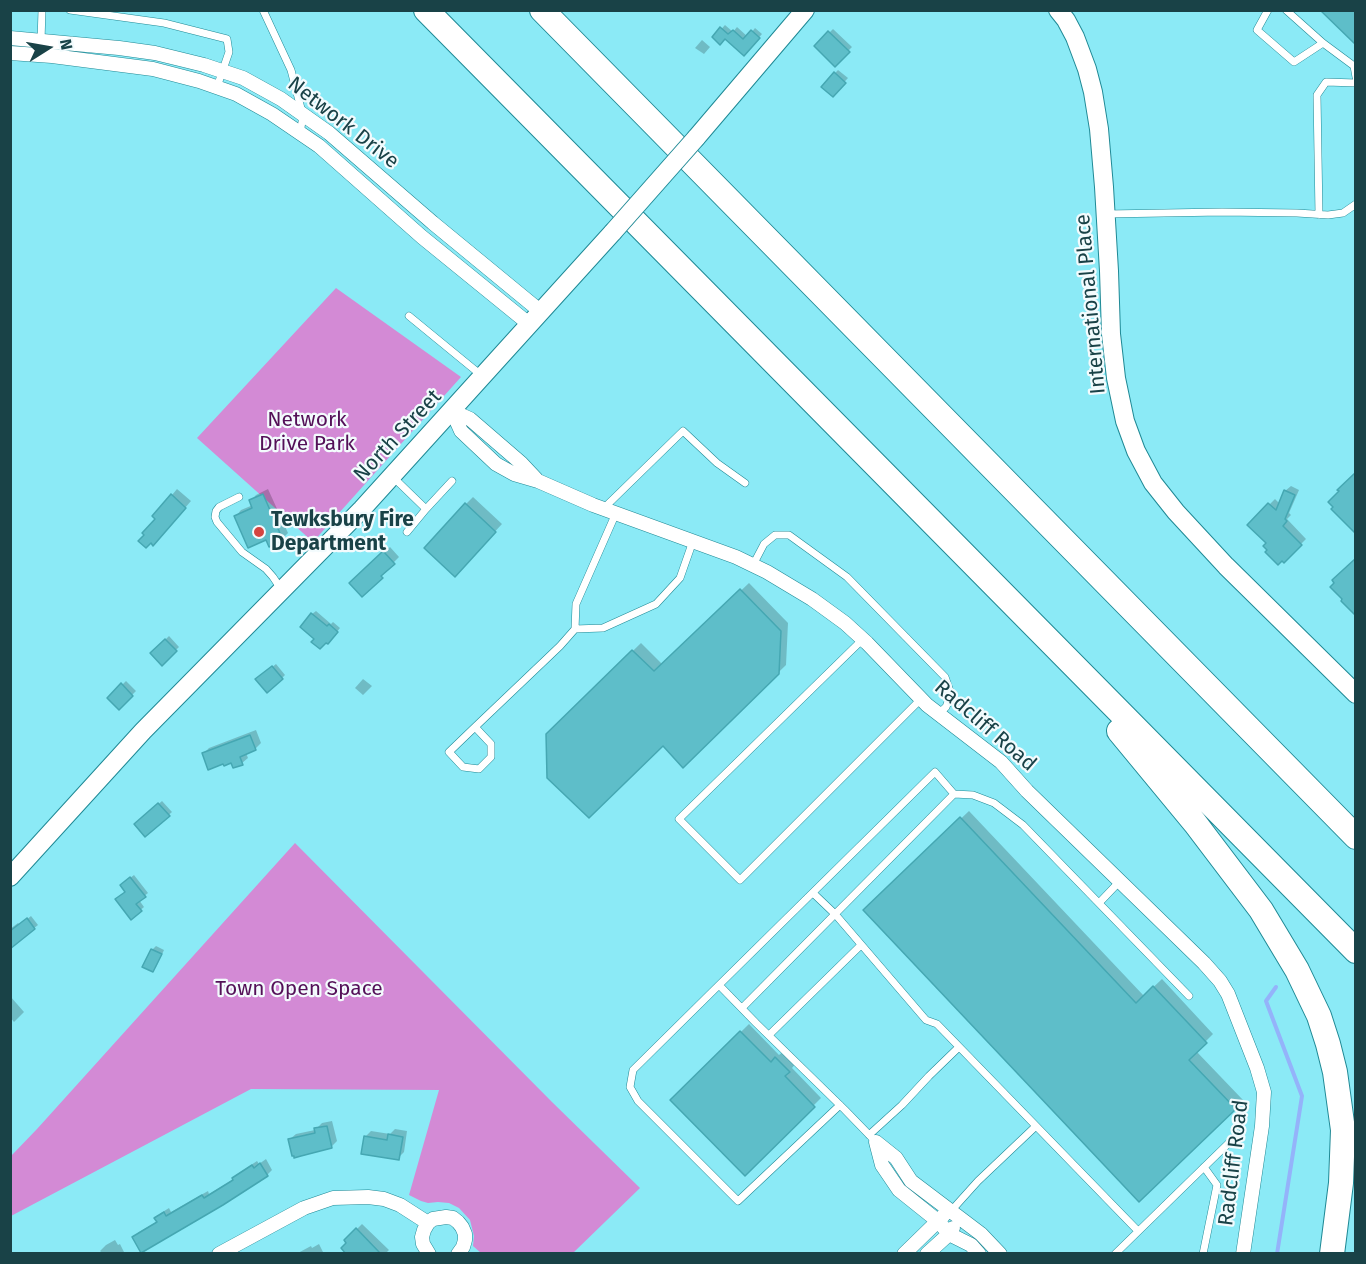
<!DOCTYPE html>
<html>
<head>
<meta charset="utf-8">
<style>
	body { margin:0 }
	#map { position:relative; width:1366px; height:1264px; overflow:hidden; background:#8beaf6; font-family:"Fira Sans",sans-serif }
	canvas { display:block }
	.frame { position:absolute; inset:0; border:12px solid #194247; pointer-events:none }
	.north { position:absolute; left:18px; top:18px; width:60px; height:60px; -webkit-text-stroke:4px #f3fbfd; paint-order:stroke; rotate:79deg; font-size:16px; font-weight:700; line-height:24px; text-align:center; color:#194247 }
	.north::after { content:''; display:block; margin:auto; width:21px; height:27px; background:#194247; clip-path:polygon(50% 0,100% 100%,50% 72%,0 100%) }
</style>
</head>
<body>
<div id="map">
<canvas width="1366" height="1264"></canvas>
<div class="frame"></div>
<div class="north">N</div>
</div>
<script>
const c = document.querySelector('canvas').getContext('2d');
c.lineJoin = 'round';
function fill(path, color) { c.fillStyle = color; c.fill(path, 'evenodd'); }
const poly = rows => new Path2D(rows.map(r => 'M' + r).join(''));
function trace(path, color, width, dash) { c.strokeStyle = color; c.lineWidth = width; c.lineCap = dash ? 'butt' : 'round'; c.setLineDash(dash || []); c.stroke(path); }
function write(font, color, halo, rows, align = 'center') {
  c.font = font + ' "Fira Sans",sans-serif'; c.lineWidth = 4.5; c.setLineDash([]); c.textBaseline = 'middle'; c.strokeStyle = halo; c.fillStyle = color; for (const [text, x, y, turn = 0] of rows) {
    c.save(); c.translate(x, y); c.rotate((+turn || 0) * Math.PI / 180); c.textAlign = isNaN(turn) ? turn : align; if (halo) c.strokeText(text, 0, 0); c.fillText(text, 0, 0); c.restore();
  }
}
const green = poly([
	[336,288,461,377,313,542,197,438],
	[295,843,552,1102,640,1188,573,1253,481,1253,473,1246,474,1236,470,1220,459,1208,449,1203,438,1202,428,1203,421,1201,409,1195,439,1090,251,1089,11,1216,11,1156,37,1129]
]);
const shadow = poly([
	[725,25,733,32,737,27,748,37,755,28,762,34,744,54,725,37,714,37],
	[833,29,852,47,835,64,816,46],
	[702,40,710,47,704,54,695,48],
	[838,70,848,78,832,95,823,86],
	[1291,486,1299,490,1289,513,1291,515,1287,519,1306,539,1284,561,1249,525,1275,499,1280,504,1285,491],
	[177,489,191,501,159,538,151,542,157,518,172,495],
	[268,489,288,533,282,539,266,538,236,516,241,510,253,505,251,501,256,495],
	[473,497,502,524,462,567,466,504],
	[390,547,399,557,386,570,387,571,362,595,356,578],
	[749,583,788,623,786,665,683,765,663,744,547,735,641,643,663,665],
	[316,611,331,624,333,622,340,628,331,639,312,614],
	[169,636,179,647,162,663,152,653],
	[276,664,285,675,282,678,261,676],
	[363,679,372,686,363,695,355,688],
	[126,681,136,691,119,708,109,698],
	[256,730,261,743,255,749,246,753,248,758,242,763,232,761,224,762,203,754,209,748],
	[162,801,172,812,146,835,136,824],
	[969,811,1144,996,1162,979,1213,1034,1196,1051,1243,1100,1139,1199,865,910],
	[134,875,148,893,139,900,144,907,131,918,125,882],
	[31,916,38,925,10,947,10,929,18,923,20,925],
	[156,946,164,950,156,967,152,970,152,950],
	[10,996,24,1012,14,1022,10,1017],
	[749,1024,779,1055,784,1051,796,1063,792,1068,821,1098,745,1174,672,1100],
	[332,1121,337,1141,331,1147,290,1139,296,1134,315,1130,322,1123],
	[395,1129,407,1131,404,1152,398,1158,365,1137,371,1131,390,1134],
	[266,1159,272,1170,267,1175,222,1204,134,1237,139,1232,158,1221,156,1218,161,1213,169,1208,171,1212,208,1191,209,1194,234,1179,239,1173,257,1161,259,1164],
	[362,1224,389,1250,385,1254,359,1254,346,1240],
	[115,1240,118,1245,120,1244,125,1254,97,1254,101,1252,100,1251,106,1245],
	[319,1244,324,1254,296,1254,311,1246,312,1248]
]);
const stream = poly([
	[1276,987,1266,1001,1302,1096,1277,1254]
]);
const building = poly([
	[1320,10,1356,10,1356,45,1320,10],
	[720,27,728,34,733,30,743,39,751,30,760,38,744,56,725,39,720,45,712,37,720,27],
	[828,31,850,52,835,67,814,46,828,31],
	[834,72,846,83,833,97,821,87,834,72],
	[1356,472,1356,534,1331,509,1333,507,1328,502,1339,491,1337,490,1356,472],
	[1284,490,1295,495,1285,519,1287,521,1283,526,1302,545,1284,563,1282,561,1278,565,1265,552,1267,550,1263,546,1266,543,1247,525,1268,503,1276,510,1284,490],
	[171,494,186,508,153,546,151,543,146,548,138,541,144,535,142,533,155,519,152,516,171,494],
	[263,494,283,540,269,547,266,540,248,548,234,516,252,508,249,500,263,494],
	[465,503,496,532,455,577,424,548,465,503],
	[383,551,395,564,381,576,383,578,362,597,349,583,383,551],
	[1356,558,1356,616,1341,601,1342,599,1330,587,1334,583,1332,580,1356,558],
	[740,589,781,631,779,674,683,768,663,746,589,818,547,778,546,734,632,650,654,671,740,589],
	[311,613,327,626,329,624,338,632,328,644,326,643,320,649,311,642,314,639,300,627,311,613],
	[165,639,177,651,162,666,150,653,165,639],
	[272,666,283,679,267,693,255,679,272,666],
	[121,683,133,696,119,710,107,698,121,683],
	[250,735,256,750,240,757,243,765,233,768,231,763,224,766,223,764,208,770,202,753,250,735],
	[158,803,170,816,145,837,134,824,158,803],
	[960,817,1136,1003,1153,986,1207,1043,1189,1060,1236,1109,1139,1202,863,910,960,817],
	[130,877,146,897,136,904,142,911,131,920,115,899,125,892,120,885,130,877],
	[27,918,35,929,10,949,10,931,27,918],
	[151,949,162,954,153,972,142,967,151,949],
	[740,1031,771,1062,775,1057,790,1072,785,1076,815,1107,745,1176,670,1100,740,1031],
	[327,1126,332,1148,301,1156,294,1158,294,1156,292,1156,288,1139,315,1133,314,1128,327,1126],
	[388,1134,403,1137,399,1160,361,1154,364,1136,387,1140,388,1134],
	[260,1163,268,1176,223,1205,141,1253,132,1237,157,1222,154,1218,164,1212,166,1216,202,1195,204,1198,233,1180,232,1178,252,1165,254,1168,260,1163],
	[356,1228,381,1254,346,1254,341,1248,346,1243,344,1240,356,1228]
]);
const lane = poly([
	[70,10,164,23,227,39,229,52,217,87],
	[263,10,291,70,303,116,300,133],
	[1268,10,1257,30,1294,62,1323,43,1354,66,1356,77],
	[1286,10,1323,43],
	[41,41,42,10],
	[1107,214,1222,212,1297,213,1328,215,1343,213,1356,204],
	[1319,215,1317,95,1326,82,1356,83],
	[409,316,481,375],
	[394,478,426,509,452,481],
	[239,497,219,507,216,511,215,517,217,522,242,552,266,569,273,577,281,589],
	[603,509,683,431,717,463,745,483],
	[407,532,426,509],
	[753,565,764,544,775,535,789,535,847,577,945,677,951,694,946,707,938,714],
	[575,629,576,604,616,513],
	[863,639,679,819,740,880,921,699],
	[475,727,491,744,491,757,479,769,463,767,449,752,475,727,560,646,575,629,603,628,656,604,680,578,693,541],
	[813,893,835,914,926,1020,937,1024,1138,1231],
	[1099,903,1120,881],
	[719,985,935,772,954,794,973,795,994,803,1023,825,1189,996],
	[742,1008,954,794],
	[769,1035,861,945],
	[840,1105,738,1201,638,1101,630,1087,633,1070,719,985,756,1023,845,1110,876,1142],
	[869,1135,902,1105,929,1076,959,1047],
	[951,1211,978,1181,1036,1126],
	[1115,1254,1238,1134],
	[1203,1254,1217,1185,1204,1167]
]);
const street = poly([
	[10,38,119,48,155,53,204,65,243,78,281,99,329,133,433,223,540,311],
	[10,53,52,56,153,69,199,81,236,94,272,114,319,146,422,237,529,324],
	[452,411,461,431,496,464,514,474,538,481,593,505,736,557,767,572,812,599,845,623,867,643,927,705,1001,762,1027,791,1204,963,1220,981,1228,994,1257,1068,1264,1092,1262,1126,1243,1254],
	[452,411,470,419,521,463,536,479],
	[876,1142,896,1158,911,1181,981,1234,1000,1254],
	[876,1142,882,1165,899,1190,939,1222,949,1234,971,1245,979,1254],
	[219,1254,304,1208,333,1198,368,1197,384,1199,400,1205,428,1223],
	[429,1254,423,1244,422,1237,424,1230,428,1223,433,1219,446,1217,453,1218,458,1222,462,1227,465,1234,465,1240,463,1247,458,1254],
	[904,1254,943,1216],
	[927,1254,949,1234,953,1228]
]);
const secondary = poly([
	[1058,10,1066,20,1075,37,1087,69,1093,92,1099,129,1104,187,1109,271,1111,334,1116,378,1125,421,1136,451,1153,483,1176,512,1226,566,1356,694],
	[696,138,805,10],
	[10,877,143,731,362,509,613,232]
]);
const highway = poly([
	[426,10,1356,951],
	[542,10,1356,837],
	[1119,731,1195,823,1261,910,1297,970,1319,1016,1328,1044,1335,1072,1343,1130,1341,1183,1332,1254]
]);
const secondaryBridge = poly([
	[613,232,696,138]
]);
const markers = [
	[259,532,6,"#d44541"]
];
const streetNames = [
	["Network Drive",343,123,38],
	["International Place",1091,304,-95],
	["North Street",398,436,-47],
	["Radcliff Road",985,726,41],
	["Radcliff Road",1234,1163,-83]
];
const parkNames = [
	["Network",307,420],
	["Drive Park",307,444],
	["Town Open Space",299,989]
];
const poiNames = [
	["Tewksbury Fire",271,520],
	["Department",271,544]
];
fill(green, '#d38ad5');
fill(shadow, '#0003');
trace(stream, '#94b3fa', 4);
fill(building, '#5ebec9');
trace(building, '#45a7b2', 1.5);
trace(lane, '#1f8995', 8);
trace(street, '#1f8995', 15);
trace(secondary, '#1f8995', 20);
trace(highway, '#1f8995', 26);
trace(lane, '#fff', 7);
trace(street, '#fff', 14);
trace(secondary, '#fff', 18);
trace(highway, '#fff', 24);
trace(secondaryBridge, '#1f8995', 20, []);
trace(secondaryBridge, '#fff', 18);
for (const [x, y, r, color] of markers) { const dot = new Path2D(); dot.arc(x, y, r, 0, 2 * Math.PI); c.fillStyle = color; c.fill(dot); trace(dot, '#f3fbfd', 2); }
write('21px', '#194247', '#f3fbfd', streetNames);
write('21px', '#541058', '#f3fbfd', parkNames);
write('bold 21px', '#194247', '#f3fbfd', poiNames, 'left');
</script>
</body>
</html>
